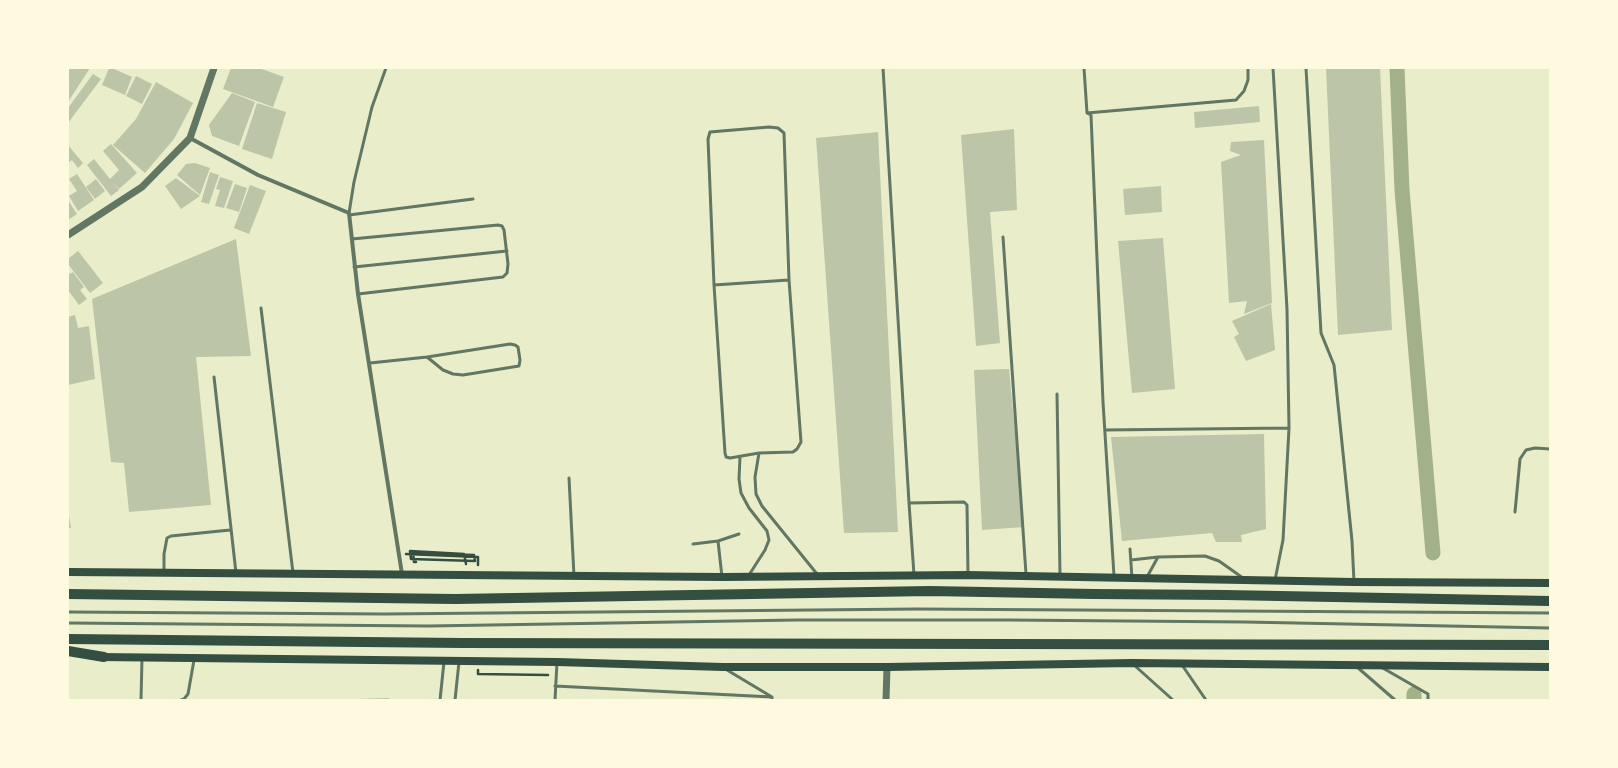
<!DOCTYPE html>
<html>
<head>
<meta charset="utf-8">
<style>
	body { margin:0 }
	#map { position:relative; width:1618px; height:768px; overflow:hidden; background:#e9edc9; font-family:Commissioner,sans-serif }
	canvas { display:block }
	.frame { position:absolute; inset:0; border:69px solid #fefae0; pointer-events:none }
</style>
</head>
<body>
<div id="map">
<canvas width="1618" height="768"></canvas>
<div class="frame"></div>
</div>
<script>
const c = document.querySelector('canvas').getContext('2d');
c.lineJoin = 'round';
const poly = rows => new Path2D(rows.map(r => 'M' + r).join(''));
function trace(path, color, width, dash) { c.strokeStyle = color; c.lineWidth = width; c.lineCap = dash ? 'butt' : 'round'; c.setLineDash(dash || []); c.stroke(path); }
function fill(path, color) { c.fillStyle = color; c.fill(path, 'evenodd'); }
const canal = poly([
	[1397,68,1402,190,1433,553],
	[1414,700,1414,694]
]);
const building = poly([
	[68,68,90,68,68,102],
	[109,68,112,68,132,77,125,95,102,85],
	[231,68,259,68,284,77,273,107,223,89],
	[1326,68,1380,68,1392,330,1338,335],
	[93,74,101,79,68,123,68,108],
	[136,76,152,84,142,104,126,96],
	[156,82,193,103,174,139,145,173,113,145,136,119],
	[232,93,255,102,239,146,212,136,209,125],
	[257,103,286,112,272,159,242,149],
	[1259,106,1260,122,1195,128,1194,112],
	[1014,129,1017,210,990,212,1000,343,976,346,961,135],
	[878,132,898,532,844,533,816,138],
	[1264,140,1272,303,1244,314,1247,301,1229,303,1221,162,1241,155,1230,151,1231,142],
	[111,144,137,173,119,189,113,183,119,190,111,196,87,165,94,159,110,179,119,170,103,151],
	[68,145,83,163,78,168,72,160,68,163],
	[195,163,210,168,200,195,177,175,186,164],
	[210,172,219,175,209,204,201,202],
	[77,174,94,200,78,211,69,196,77,191,69,179],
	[220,177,233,181,224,208,215,206,220,190,216,189],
	[176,178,200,196,181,209,165,186],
	[96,179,105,191,95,199,86,187],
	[235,184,247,188,239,212,226,208],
	[250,185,266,191,249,234,234,228],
	[1161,186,1162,212,1125,215,1123,189],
	[68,200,77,214,68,220],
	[1163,238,1175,389,1132,393,1118,241],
	[236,239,251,356,196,357,211,505,129,512,124,463,111,462,92,299],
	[78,251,103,283,90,293,68,264,68,259],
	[68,271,70,274,73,272,84,287,80,290,87,299,79,305,68,290],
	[1271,304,1275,350,1246,361,1234,337,1239,334,1232,321],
	[75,315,78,328,89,326,95,379,68,385,68,317],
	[1009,369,1024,527,982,530,974,370],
	[1264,434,1266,529,1241,535,1242,542,1216,542,1212,533,1122,541,1111,437],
	[68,510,71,528,68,528],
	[389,698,389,700,356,700,356,699]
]);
const path = poly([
	[406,554,478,557,478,565],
	[416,562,414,562,413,553,474,555,475,561,411,559,410,551,464,554,466,564],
	[478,670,478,674,548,675]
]);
const service = poly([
	[883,68,909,503,914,575],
	[1084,68,1087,113,1236,100,1244,91,1248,80,1248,68],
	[1273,68,1287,309,1289,428,1283,540,1275,580],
	[1306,68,1321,333,1334,365,1352,541,1354,582],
	[1087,113,1091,115,1103,402,1114,576],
	[769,127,778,128,784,133,789,280,801,442,797,449,793,452,759,453,730,458,726,457,725,453,714,285,708,139,710,132,769,127],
	[349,213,354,182,372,107,386,68],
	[349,215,473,199],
	[1003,237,1026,574],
	[352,239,498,225,502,226,504,230,508,264,507,273,503,277,358,294],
	[354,267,507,251],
	[714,285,789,280],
	[261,308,293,573],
	[370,363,427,357,510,344,515,345,518,347,520,360,519,366,463,375,453,374,443,370,427,357],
	[214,377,236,573],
	[1057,394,1060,575],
	[1105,430,1289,428],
	[759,453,755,477,756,494,762,506,817,574],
	[740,457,739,479,741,493,749,508,767,531,769,540,765,550,749,575],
	[569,478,574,576],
	[909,503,964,502,967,505,968,575],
	[1515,512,1520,459,1526,450,1535,448,1550,449],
	[718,541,722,577],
	[693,544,718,541,739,534],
	[1130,549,1132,578],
	[1131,560,1158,557],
	[164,571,164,554,167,538,171,536,230,530],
	[1147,577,1158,557,1205,556,1219,561,1243,578],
	[68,612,385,614,918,609,1550,613],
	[68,623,429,626,796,620,1008,620,1245,622,1550,628],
	[1134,665,1173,700],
	[1182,665,1206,700],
	[1357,667,1395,700],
	[1381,667,1428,694,1428,700],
	[727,670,772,697,772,700],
	[555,686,772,697],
	[141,700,142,658],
	[181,700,184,699,188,694,194,660],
	[440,700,444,662],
	[455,700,459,662],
	[555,700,557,662]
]);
const minor = poly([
	[190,138,258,175,349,213,358,294,402,574]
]);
const tertiary = poly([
	[68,235,142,187,190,138,214,68],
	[886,700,887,667]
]);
const secondary = poly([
	[68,572,722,577,968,575,1354,582,1550,583],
	[99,657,557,662,723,667,887,667,1132,663,1550,667]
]);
const trunk = poly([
	[68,594,455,599,930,591,1094,594,1225,595,1550,601],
	[68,639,462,643,1550,645],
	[68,651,104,657]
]);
trace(canal, '#a3b18a', 15);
fill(building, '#bcc5a7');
trace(path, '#344e41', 2.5);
trace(service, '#617663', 3);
trace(minor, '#617663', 4);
trace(tertiary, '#617663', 7);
trace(secondary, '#344e41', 8);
trace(trunk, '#344e41', 10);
</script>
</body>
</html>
